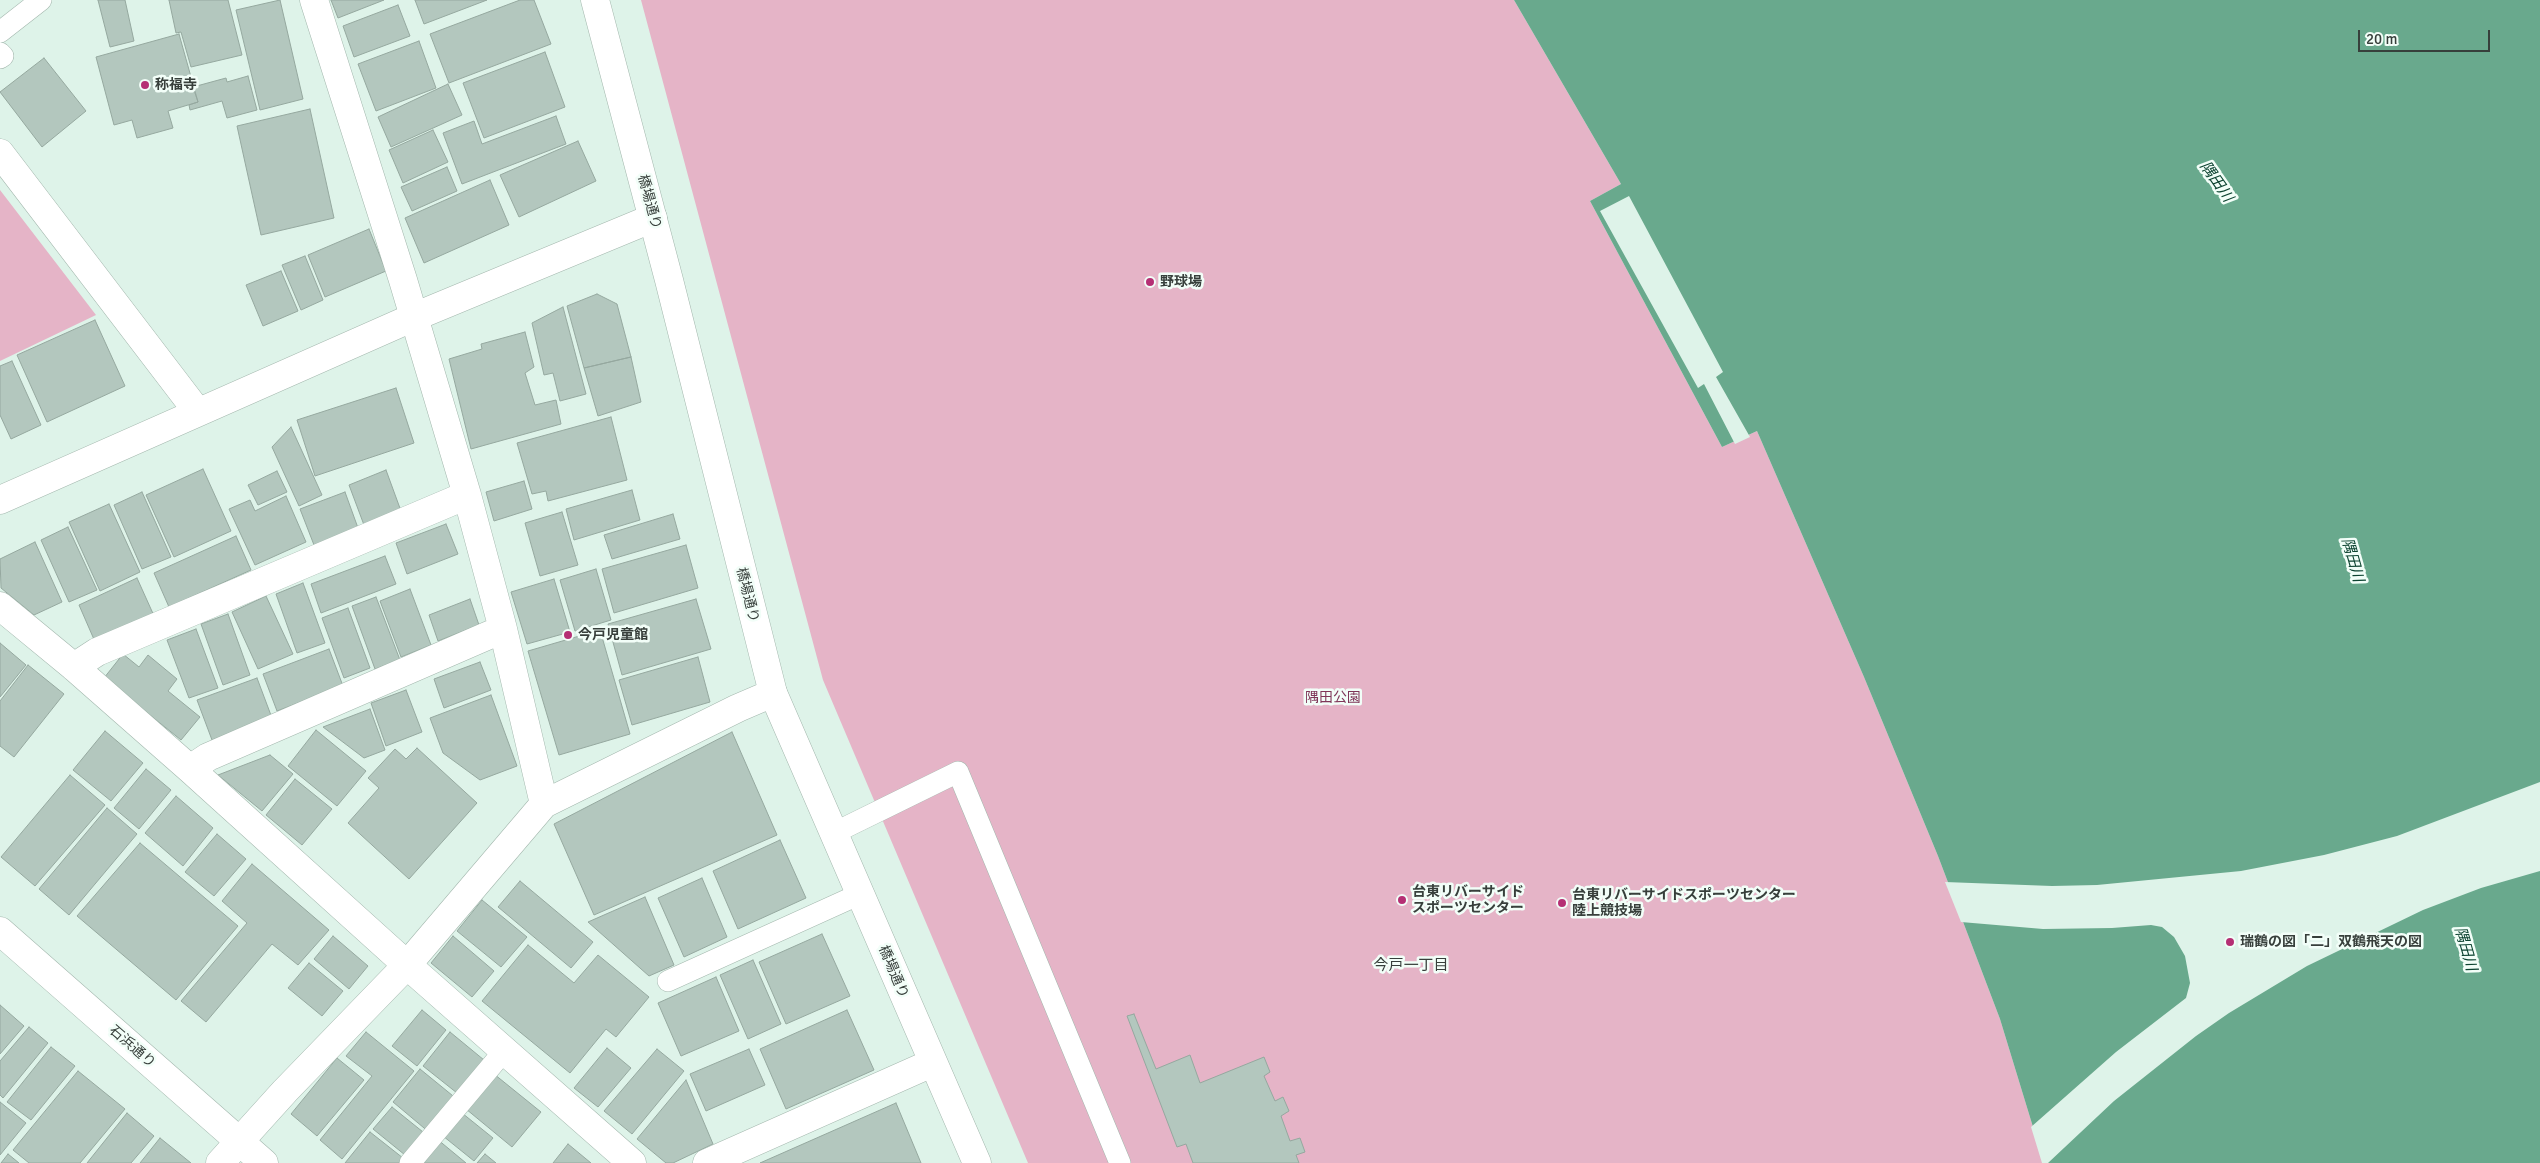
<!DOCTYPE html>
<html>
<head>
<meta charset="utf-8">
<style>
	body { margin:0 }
	#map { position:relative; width:2540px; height:1163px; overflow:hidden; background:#def3e9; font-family:Signika,sans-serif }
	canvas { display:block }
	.scale { position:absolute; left:2358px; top:30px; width:132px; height:22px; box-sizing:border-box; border:2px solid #373f3b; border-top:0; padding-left:6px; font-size:15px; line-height:18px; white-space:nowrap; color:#373f3b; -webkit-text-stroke:4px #f2fef8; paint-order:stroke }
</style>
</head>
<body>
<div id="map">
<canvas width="2540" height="1163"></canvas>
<div class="scale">20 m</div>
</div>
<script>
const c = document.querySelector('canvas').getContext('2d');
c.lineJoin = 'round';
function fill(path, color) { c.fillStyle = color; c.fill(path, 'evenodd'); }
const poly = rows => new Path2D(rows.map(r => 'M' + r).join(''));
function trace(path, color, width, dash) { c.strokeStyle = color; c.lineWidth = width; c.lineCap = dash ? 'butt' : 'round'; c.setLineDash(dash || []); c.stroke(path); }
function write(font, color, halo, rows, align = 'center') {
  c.font = font + ' Signika,"Noto Sans JP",sans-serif'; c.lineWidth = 5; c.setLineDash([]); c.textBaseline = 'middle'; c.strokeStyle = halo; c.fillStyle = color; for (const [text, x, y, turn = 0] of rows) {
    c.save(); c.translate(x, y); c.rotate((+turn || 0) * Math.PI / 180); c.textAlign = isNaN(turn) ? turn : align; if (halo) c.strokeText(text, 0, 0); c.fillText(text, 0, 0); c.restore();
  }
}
const green = poly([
	[641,0,1514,0,1621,184,1590,201,1722,447,1757,431,1864,677,1938,856,2000,1019,2044,1163,1028,1163,823,680],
	[0,190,96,315,0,361]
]);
const water = poly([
	[1514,0,2540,0,2540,1163,2044,1163,2000,1019,1938,856,1864,677,1757,431,1722,447,1590,201,1621,184]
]);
const pier = poly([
	[1629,196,1723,372,1716,377,1750,437,1735,444,1704,384,1698,388,1600,211],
	[2540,782,2540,871,2481,888,2423,910,2307,966,2229,1013,2196,1036,2114,1101,2048,1163,2042,1163,2031,1127,2116,1052,2186,998,2190,983,2185,956,2174,937,2162,927,2151,925,2112,928,2043,929,1961,922,1945,882,2052,886,2097,885,2241,871,2324,855,2397,836]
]);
const building = poly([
	[98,0,125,0,134,41,110,47,98,0],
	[169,0,228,0,242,55,191,67,181,32,176,33,169,0],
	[280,0,303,99,260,110,236,10,280,0],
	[331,0,384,0,338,18,331,0],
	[415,0,487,0,424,24,415,0],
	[520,0,534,0,551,44,449,83,430,34,520,0],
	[398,5,410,36,354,57,343,26,398,5],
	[179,34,198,102,168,111,173,128,137,138,132,120,114,125,96,57,179,34],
	[419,41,436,88,376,111,358,64,419,41],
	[545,52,565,107,484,138,463,83,545,52],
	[44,58,86,111,42,147,0,92,44,58],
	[248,76,257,110,227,118,222,101,190,110,189,105,198,102,193,87,226,78,227,82,248,76],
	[448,84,462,115,391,147,378,117,448,84],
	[310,109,334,218,261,235,237,126,310,109],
	[556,116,566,144,462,184,443,133,474,121,482,144,556,116],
	[433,130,448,162,403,183,389,150,433,130],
	[578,141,596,181,519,217,500,175,578,141],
	[447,167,457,191,412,211,401,187,447,167],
	[490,180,509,225,424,263,405,218,490,180],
	[369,229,386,271,325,297,308,255,369,229],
	[305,256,323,300,301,310,282,265,305,256],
	[281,271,298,311,263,326,246,285,281,271],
	[597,294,617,304,631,357,584,368,567,306,597,294],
	[563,307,586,394,560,401,553,373,544,375,532,323,563,307],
	[95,320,125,386,47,422,17,355,95,320],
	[525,332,534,367,525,373,535,405,556,400,561,424,471,449,449,359,482,349,481,344,525,332],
	[631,357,641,402,598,416,584,368,631,357],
	[12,361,41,425,11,439,0,415,0,366,12,361],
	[396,388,414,443,315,476,297,420,396,388],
	[611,417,627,480,548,501,546,491,532,494,517,443,611,417],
	[291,427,322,495,299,506,272,447,291,427],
	[203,469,231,531,174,557,146,495,203,469],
	[386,470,401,511,364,525,349,485,386,470],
	[277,471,287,492,258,505,248,485,277,471],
	[524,481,532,509,494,521,486,492,524,481],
	[632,490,640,520,574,540,566,509,632,490],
	[142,492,171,557,142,569,114,505,142,492],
	[345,492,358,528,314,545,300,509,345,492],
	[286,496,306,542,255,565,229,509,250,500,255,511,286,496],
	[109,504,140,572,100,591,69,522,109,504],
	[562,512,578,565,540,576,525,523,562,512],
	[673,514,680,539,612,559,604,535,673,514],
	[446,524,458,554,407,574,396,543,446,524],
	[68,527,97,590,69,602,41,540,68,527],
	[236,536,251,570,169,607,154,573,236,536],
	[35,542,62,602,34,615,1,588,0,559,35,542],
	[686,545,698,588,614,613,602,569,686,545],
	[385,556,396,584,321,613,311,584,385,556],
	[596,569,611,620,575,631,560,580,596,569],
	[137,578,155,618,96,644,79,605,137,578],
	[554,579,570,632,527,644,511,592,554,579],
	[303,583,325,643,297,653,276,594,303,583],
	[410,589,431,645,401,657,380,601,410,589],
	[266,596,293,654,258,669,232,612,266,596],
	[376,597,400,660,375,669,352,606,376,597],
	[470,599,479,625,438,641,429,615,470,599],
	[696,599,711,649,622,675,608,624,696,599],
	[348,608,370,668,344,678,322,618,348,608],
	[228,614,250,675,223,685,201,624,228,614],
	[196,629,218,688,189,698,167,640,196,629],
	[600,630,630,734,559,755,528,651,600,630],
	[0,643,26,665,0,697,0,643],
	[329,649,343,686,277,711,263,674,329,649],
	[123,654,139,667,148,655,177,679,168,691,200,717,181,740,104,678,123,654],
	[698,657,710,702,632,725,619,680,698,657],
	[480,662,491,690,444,708,434,679,480,662],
	[28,665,64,694,14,757,0,746,0,701,28,665],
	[257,678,272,718,212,740,197,700,257,678],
	[406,690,422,732,386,746,371,703,406,690],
	[491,695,517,766,480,780,443,753,430,718,491,695],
	[370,709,385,750,364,758,323,727,370,709],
	[316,730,366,771,337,806,288,766,316,730],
	[105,731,143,763,111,801,73,770,105,731],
	[732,732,777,835,594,915,554,824,732,732],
	[417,748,477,803,409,879,348,823,379,788,368,778,395,749,406,759,417,748],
	[270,755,293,774,262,811,218,775,270,755],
	[146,769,171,790,139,829,114,808,146,769],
	[70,775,105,805,35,886,1,857,70,775],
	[295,779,332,809,302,845,266,815,295,779],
	[176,796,213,828,183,866,145,833,176,796],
	[107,808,137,834,69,915,39,889,107,808],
	[217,834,246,859,214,896,185,872,217,834],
	[780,840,806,898,738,929,713,871,780,840],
	[140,843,238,926,176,1000,77,916,140,843],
	[252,864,329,930,298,965,272,944,206,1022,181,1001,247,923,222,901,252,864],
	[702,878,727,937,684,957,658,898,702,878],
	[520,881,593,942,571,968,498,907,520,881],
	[645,897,674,965,649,976,588,922,645,897],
	[482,900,527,937,501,967,457,931,482,900],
	[822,934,850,996,786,1024,759,962,822,934],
	[333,936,368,966,349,989,314,959,333,936],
	[453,936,494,971,472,997,431,963,453,936],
	[528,945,574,983,598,955,649,997,616,1037,606,1029,570,1073,482,1001,528,945],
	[753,960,781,1024,748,1039,720,975,753,960],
	[309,963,343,991,322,1016,288,988,309,963],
	[716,977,739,1031,681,1056,658,1003,716,977],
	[0,1005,24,1026,0,1054,0,1005],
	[422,1010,446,1030,417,1066,392,1046,422,1010],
	[847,1010,874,1070,786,1109,760,1049,847,1010],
	[1134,1014,1156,1069,1190,1055,1200,1083,1264,1057,1270,1072,1264,1076,1275,1101,1283,1097,1289,1111,1281,1116,1290,1141,1300,1138,1305,1152,1296,1155,1299,1163,1193,1163,1186,1144,1177,1147,1127,1016,1134,1014],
	[29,1027,48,1043,3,1098,0,1095,0,1061,29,1027],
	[366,1032,414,1071,342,1159,320,1140,372,1076,346,1056,366,1032],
	[450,1032,484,1060,457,1093,423,1066,450,1032],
	[51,1047,75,1066,31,1120,7,1102,51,1047],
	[607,1048,631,1068,598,1107,574,1088,607,1048],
	[657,1049,684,1071,632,1134,604,1111,657,1049],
	[749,1049,765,1085,706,1111,690,1074,749,1049],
	[337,1058,364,1080,317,1136,291,1114,337,1058],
	[420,1069,458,1100,430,1133,393,1102,420,1069],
	[78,1071,125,1109,80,1163,29,1163,13,1150,78,1071],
	[494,1074,541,1112,512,1147,466,1109,494,1074],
	[686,1080,713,1144,673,1163,666,1163,637,1139,686,1080],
	[0,1102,26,1123,0,1155,0,1102],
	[896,1103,921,1163,760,1163,896,1103],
	[392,1107,423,1132,405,1155,373,1129,392,1107],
	[127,1113,154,1136,131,1163,87,1163,127,1113],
	[462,1113,493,1138,474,1161,443,1136,462,1113],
	[370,1132,403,1158,399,1163,345,1163,370,1132],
	[160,1138,191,1163,140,1163,160,1138],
	[437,1139,466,1163,425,1163,421,1160,437,1139],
	[568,1144,591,1163,553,1163,568,1144],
	[8,1154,19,1163,1,1163,8,1154],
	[485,1154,496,1163,477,1163,485,1154]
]);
const lane = poly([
	[0,32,41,0],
	[0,53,3,56,0,58],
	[834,833,958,772,1120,1163],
	[668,981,860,894],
	[410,1163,504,1051]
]);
const street = poly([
	[314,0,403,280,467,495,503,629,544,804],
	[0,153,197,411],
	[0,606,74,667,190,769,407,965,632,1163],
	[74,667,97,652,467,495],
	[190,769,208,757,503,629],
	[220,1163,285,1091,407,965,544,804,738,708,773,693],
	[707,1163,932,1063]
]);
const secondary = poly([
	[0,500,414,317,653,218],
	[0,931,264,1163]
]);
const primary = poly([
	[595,0,669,280,773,693,977,1163]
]);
const markers = [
	[145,85,5,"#b52f74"],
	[1150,282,5,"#b52f74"],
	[568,635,5,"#b52f74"],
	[1402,900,5,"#b52f74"],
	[1562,903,5,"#b52f74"],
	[2230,942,5,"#b52f74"]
];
const poiNames = [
	["称福寺",155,85],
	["野球場",1160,282],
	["今戸児童館",578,635],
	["台東リバーサイド",1412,892],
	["スポーツセンター",1412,908],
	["台東リバーサイドスポーツセンター",1572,895],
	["陸上競技場",1572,911],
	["瑞鶴の図「二」双鶴飛天の図",2240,942]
];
const streetNames = [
	["橋場通り",649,202,75],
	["橋場通り",747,595,76],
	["橋場通り",893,972,67],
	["石浜通り",132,1047,41]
];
const parkNames = [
	["隅田公園",1333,698]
];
const waterNames = [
	["隅田川",2216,182,55],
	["隅田川",2352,560,74],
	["隅田川",2465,949,74]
];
const neighbourhoodNames = [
	["今戸一丁目",1411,966]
];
fill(green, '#e5b4c7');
fill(water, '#69a98d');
fill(pier, '#def3e9');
fill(building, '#b3c7be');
trace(building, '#95a89f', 1);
trace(lane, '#a3b7ad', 22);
trace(street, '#a3b7ad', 29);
trace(secondary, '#a3b7ad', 29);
trace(primary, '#a3b7ad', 29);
trace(lane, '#fff', 21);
trace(street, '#fff', 28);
trace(secondary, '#fff', 28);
trace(primary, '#fff', 28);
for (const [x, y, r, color] of markers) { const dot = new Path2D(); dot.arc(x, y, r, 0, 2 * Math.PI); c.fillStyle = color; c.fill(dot); trace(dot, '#f2fef8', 2); }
write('bold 14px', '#373f3b', '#f2fef8', poiNames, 'left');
write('14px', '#373f3b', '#f2fef8', streetNames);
write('14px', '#7f3658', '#f2fef8', parkNames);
write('italic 15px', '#0c4330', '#f2fef8', waterNames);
write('15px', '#373f3b', '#f2fef8', neighbourhoodNames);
</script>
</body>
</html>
